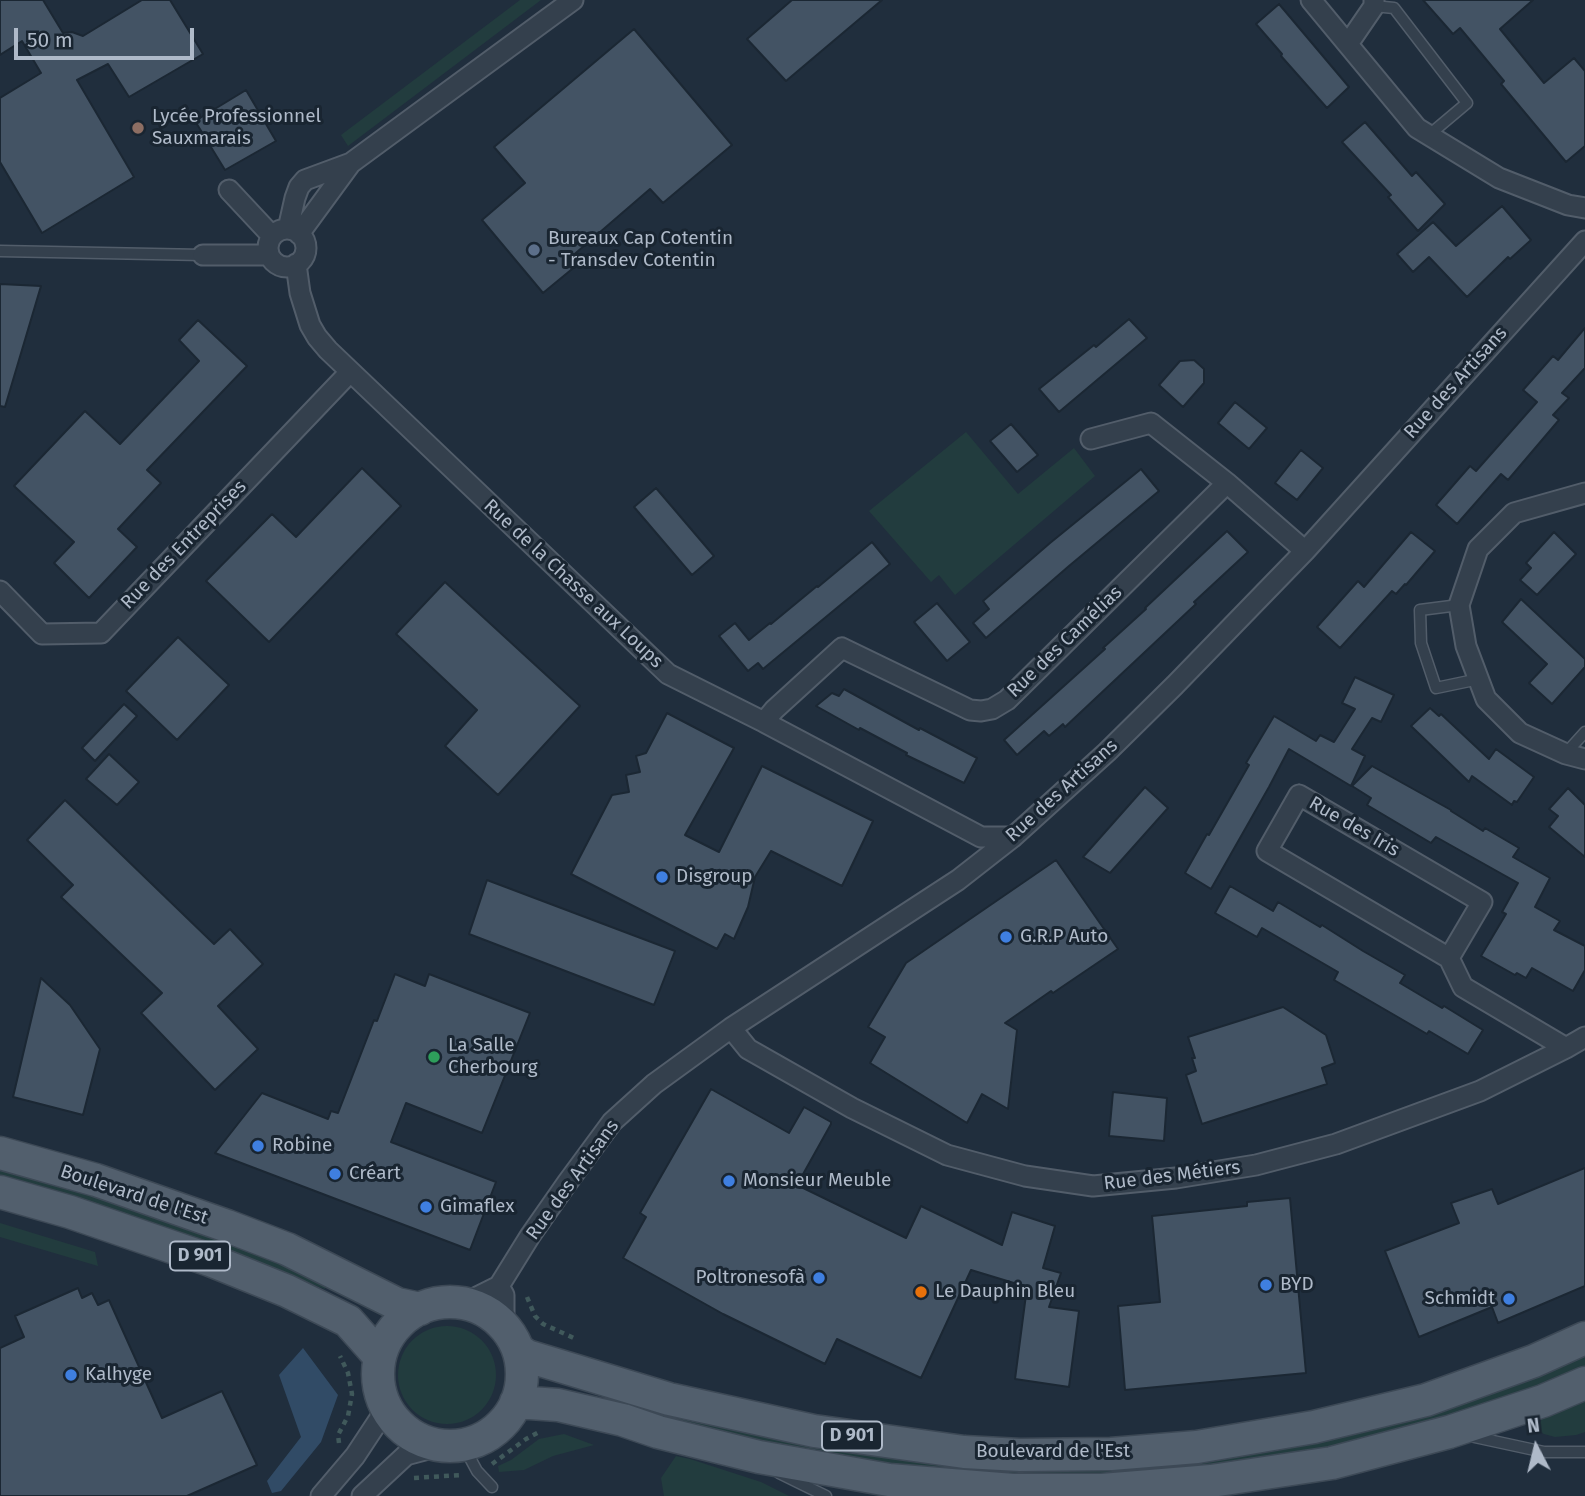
<!DOCTYPE html>
<html>
<head>
<meta charset="utf-8">
<style>
	body { margin:0 }
	#map { position:relative; width:1585px; height:1496px; overflow:hidden; background:#202e3d; font-family:"Fira Sans",sans-serif }
	canvas { display:block }
	.north { position:absolute; left:1501px; top:1412px; width:70px; height:70px; -webkit-text-stroke:5px #192531; paint-order:stroke; rotate:353deg; font-size:19px; font-weight:700; line-height:28px; text-align:center; color:#afbac9 }
	.north::after { content:''; display:block; margin:auto; width:24px; height:32px; background:#afbac9; clip-path:polygon(50% 0,100% 100%,50% 72%,0 100%) }
	.scale { position:absolute; left:14px; top:28px; width:180px; height:32px; box-sizing:border-box; border:4px solid #afbac9; border-top:0; padding-left:9px; font-size:21px; line-height:24px; white-space:nowrap; color:#afbac9; -webkit-text-stroke:5px #192531; paint-order:stroke }
</style>
</head>
<body>
<div id="map">
<canvas width="1585" height="1496"></canvas>
<div class="north">N</div>
<div class="scale">50 m</div>
</div>
<script>
const c = document.querySelector('canvas').getContext('2d');
c.lineJoin = 'round';
function fill(path, color) { c.fillStyle = color; c.fill(path, 'evenodd'); }
const poly = rows => new Path2D(rows.map(r => 'M' + r).join(''));
function trace(path, color, width, dash) { c.strokeStyle = color; c.lineWidth = width; c.lineCap = dash ? 'butt' : 'round'; c.setLineDash(dash || []); c.stroke(path); }
function write(font, color, halo, rows, align = 'center') {
  c.font = font + ' "Fira Sans",sans-serif'; c.lineWidth = 6; c.setLineDash([]); c.textBaseline = 'middle'; c.strokeStyle = halo; c.fillStyle = color; for (const [text, x, y, turn = 0] of rows) {
    c.save(); c.translate(x, y); c.rotate((+turn || 0) * Math.PI / 180); c.textAlign = isNaN(turn) ? turn : align; if (halo) c.strokeText(text, 0, 0); c.fillText(text, 0, 0); c.restore();
  }
}
const green = poly([
	[520,0,541,0,348,146,341,135],
	[966,432,1018,494,1074,448,1095,476,955,595,939,575,931,582,869,511],
	[0,1167,61,1182,209,1232,327,1283,325,1289,263,1266,0,1177],
	[0,1223,95,1252,98,1266,0,1237],
	'398 1375a49 49 0 1 1 98 0a49 49 0 1 1-98 0Z',
	[1585,1355,1585,1368,1470,1411,1323,1451,1208,1469,1034,1479,859,1463,721,1434,654,1414,657,1408,859,1451,1320,1442,1387,1426,1465,1402],
	[1585,1400,1585,1432,1576,1435,1555,1437,1544,1434,1539,1431,1538,1425,1542,1419,1548,1413],
	[564,1434,594,1445,553,1456,524,1470,499,1472,498,1466,511,1460,539,1439],
	[676,1456,690,1459,761,1482,789,1496,664,1496,661,1478]
]);
const water = poly([
	[303,1348,338,1395,321,1442,281,1491,272,1493,267,1481,301,1437,279,1375]
]);
const building = poly([
	[0,0,43,0,63,33,72,32,83,36,142,0,170,0,203,54,129,97,108,64,77,80,134,177,42,233,0,162,0,98,41,73,22,41,0,55,0,0],
	[792,0,882,0,786,81,747,39,792,0],
	[1423,0,1533,0,1500,29,1544,83,1574,58,1585,71,1585,146,1566,162,1501,84,1504,81,1460,28,1453,34,1423,0],
	[1279,4,1349,87,1327,108,1281,56,1282,54,1256,24,1279,4],
	[634,29,732,145,663,203,650,189,570,258,577,265,543,293,482,220,525,183,494,147,634,29],
	[246,90,276,141,225,170,195,121,246,90],
	[1365,122,1412,176,1416,172,1445,204,1418,231,1388,197,1391,195,1342,142,1365,122],
	[1502,206,1531,240,1510,259,1508,257,1467,297,1429,257,1413,272,1397,254,1433,222,1456,246,1502,206],
	[0,284,41,286,5,407,0,406,0,284],
	[1129,319,1147,338,1059,412,1039,389,1094,345,1096,347,1129,319],
	[198,320,247,366,147,470,161,483,118,529,137,547,89,598,54,563,74,542,14,486,85,411,120,444,199,361,179,340,198,320],
	[1585,328,1585,368,1562,393,1569,398,1553,415,1559,420,1508,480,1501,474,1457,524,1436,505,1470,466,1476,471,1537,402,1523,390,1553,356,1558,360,1585,328],
	[1194,360,1204,369,1204,383,1183,407,1159,385,1180,361,1194,360],
	[1235,402,1267,428,1249,449,1218,423,1235,402],
	[1011,424,1038,455,1017,472,990,441,1011,424],
	[1301,450,1323,468,1297,500,1275,483,1301,450],
	[362,468,401,506,269,642,206,581,272,514,296,537,362,468],
	[1141,469,1159,491,1069,566,986,638,973,623,989,609,983,601,1050,543,1141,469],
	[656,488,714,556,692,575,634,507,656,488],
	[1227,531,1248,552,1194,602,1196,604,1065,727,1063,724,1049,736,1044,731,1017,755,1004,740,1105,649,1103,648,1146,609,1145,608,1227,531],
	[1411,532,1435,551,1406,585,1405,584,1396,594,1392,591,1340,648,1317,627,1358,581,1364,587,1411,532],
	[1554,532,1576,554,1537,595,1520,580,1531,568,1526,563,1554,532],
	[872,542,890,564,763,669,758,663,748,671,719,636,735,623,749,640,770,623,771,624,817,586,818,587,872,542],
	[445,582,580,706,498,795,445,746,477,710,396,634,445,582],
	[1521,599,1585,659,1585,667,1552,704,1529,683,1547,664,1502,622,1521,599],
	[937,603,970,642,947,661,914,622,937,603],
	[178,637,229,685,177,740,126,691,178,637],
	[1355,677,1394,695,1381,722,1372,718,1352,749,1365,756,1351,786,1289,749,1269,787,1211,889,1185,873,1207,834,1209,835,1249,765,1246,763,1274,716,1316,741,1320,735,1334,742,1355,709,1342,703,1355,677],
	[844,689,919,730,920,728,977,758,964,783,906,755,907,753,860,728,859,730,816,706,832,693,839,696,844,689],
	[124,704,137,716,95,761,82,748,124,704],
	[1430,708,1439,716,1441,714,1489,759,1496,749,1534,777,1517,802,1514,801,1512,805,1472,776,1469,782,1411,726,1430,708],
	[667,713,734,748,685,835,719,852,762,766,873,821,842,886,771,851,755,877,748,907,734,939,725,934,717,949,571,874,612,795,629,792,626,775,640,772,636,756,646,753,667,713],
	[109,754,139,782,117,805,86,779,109,754],
	[1372,766,1451,810,1451,811,1483,831,1485,828,1519,848,1513,857,1550,878,1535,907,1560,921,1554,930,1585,946,1585,970,1573,991,1532,968,1526,978,1517,973,1515,975,1481,956,1506,914,1502,912,1518,883,1436,837,1431,843,1367,805,1371,798,1352,786,1372,766],
	[1145,787,1168,808,1110,873,1083,857,1145,787],
	[1568,788,1585,805,1585,857,1549,827,1558,816,1549,809,1568,788],
	[65,800,214,944,230,929,263,964,218,1006,258,1049,215,1090,141,1013,162,993,61,897,73,885,27,840,65,800],
	[1056,860,1118,949,1053,993,1051,991,1005,1023,1017,1030,1008,1109,982,1094,967,1123,870,1063,885,1037,868,1027,906,963,1056,860],
	[487,880,675,951,654,1005,469,934,487,880],
	[1230,886,1273,911,1278,902,1320,927,1322,925,1363,951,1405,975,1400,983,1442,1008,1444,1006,1483,1030,1468,1054,1429,1031,1427,1034,1334,980,1338,972,1262,928,1257,937,1215,913,1230,886],
	[395,974,425,986,429,974,530,1013,482,1133,406,1103,391,1142,496,1182,470,1250,215,1153,262,1093,328,1119,331,1111,338,1113,374,1020,377,1021,395,974],
	[41,978,70,1005,100,1049,83,1115,13,1097,41,978],
	[1283,1007,1326,1035,1335,1063,1322,1068,1327,1084,1202,1124,1186,1075,1196,1071,1192,1058,1195,1058,1188,1037,1283,1007],
	[711,1089,789,1133,804,1107,831,1122,831,1124,797,1185,906,1238,921,1206,1002,1245,1012,1212,1055,1226,1043,1268,1061,1273,1049,1307,1079,1311,1069,1387,1015,1379,1027,1287,971,1270,921,1378,837,1339,825,1364,723,1314,623,1258,646,1217,640,1213,711,1089],
	[1113,1092,1167,1098,1164,1141,1109,1136,1113,1092],
	[1585,1168,1585,1286,1498,1323,1492,1307,1419,1337,1385,1251,1459,1223,1451,1203,1492,1189,1498,1204,1585,1168],
	[1290,1198,1306,1373,1125,1390,1118,1306,1160,1302,1152,1216,1247,1206,1247,1202,1290,1198],
	[78,1288,82,1298,92,1293,98,1305,109,1300,162,1418,222,1391,257,1465,187,1496,0,1496,0,1348,24,1337,15,1316,78,1288]
]);
const path = poly([
	[527,1297,535,1316,543,1324,576,1339],
	[339,1443,338,1435,348,1416,352,1394,348,1373,340,1356],
	[492,1464,526,1439,539,1432],
	[414,1478,461,1475]
]);
const lane = poly([
	[1374,6,1394,8,1467,103,1429,135],
	[0,251,203,255],
	[1459,605,1420,610,1421,643,1436,688,1479,679],
	[1566,753,1585,732],
	[1470,1436,1544,1452,1585,1452],
	[463,1445,477,1471,492,1487],
	[779,1473,826,1496]
]);
const street = poly([
	[1311,0,1417,128,1499,178,1568,205,1585,208],
	[1348,44,1374,6,1374,0],
	[229,190,272,236],
	[288,229,295,198,299,187,305,180,351,163,573,0],
	'268 248a19 19 0 1 1 38 0a19 19 0 1 1-38 0Z',
	[299,234,351,163],
	[203,255,269,255],
	[296,264,300,293,310,325,317,337,328,350,668,674,764,722,981,837,1013,837],
	[1091,439,1151,423,1227,483],
	[1585,493,1514,513,1478,549,1459,605,1466,646,1486,699,1520,733,1566,754,1585,759],
	[0,591,42,634,101,633,350,372],
	[764,722,774,710,842,648,970,710,981,711,992,709,1007,700,1227,483,1305,551],
	[1299,795,1482,902,1449,958,1267,851,1299,795],
	[1449,958,1463,987,1566,1048],
	[731,1028,748,1049,852,1108,947,1155,1025,1176,1093,1186,1176,1178,1256,1165,1336,1144,1480,1091,1566,1048,1585,1037],
	[499,1286,504,1295,504,1327],
	[463,1304,499,1286,530,1236,567,1183,612,1122,654,1084,731,1028,958,880,1013,837,1107,752,1175,685,1305,551,1585,241],
	[321,1496,355,1456,386,1409],
	[362,1496,406,1455,440,1446]
]);
const primary = poly([
	[0,1153,96,1180,227,1226,287,1249,397,1304,420,1309],
	[0,1192,70,1212,210,1260,287,1291,348,1321,380,1357],
	'378 1374a72 72 0 1 1 144 0a72 72 0 1 1-144 0Z',
	[518,1350,527,1356,669,1399,814,1431,964,1452,1020,1455,1111,1454,1197,1447,1314,1427,1426,1400,1534,1361,1585,1338],
	[516,1402,558,1405,623,1420,658,1432,759,1457,889,1480,1013,1490,1102,1490,1211,1481,1332,1463,1449,1432,1543,1401,1585,1383]
]);
const markers = [
	[138,128,7,"#8d6e63"],
	[534,250,7,"#5c6f8a"],
	[662,877,7,"#3f7fe0"],
	[1006,937,7,"#3f7fe0"],
	[434,1057,7,"#2e9e5b"],
	[258,1146,7,"#3f7fe0"],
	[335,1174,7,"#3f7fe0"],
	[729,1181,7,"#3f7fe0"],
	[426,1207,7,"#3f7fe0"],
	[819,1278,7,"#3f7fe0"],
	[1266,1285,7,"#3f7fe0"],
	[921,1292,7,"#e8710a"],
	[1509,1299,7,"#3f7fe0"],
	[71,1375,7,"#3f7fe0"]
];
const shields = [
	[200,1256,60],
	[852,1436,60]
];
const shieldNames = [
	["D 901",200,1256],
	["D 901",852,1436]
];
const poiNames = [
	["Lycée Professionnel",152,117],
	["Sauxmarais",152,139],
	["Bureaux Cap Cotentin",548,239],
	["- Transdev Cotentin",548,261],
	["Disgroup",676,877],
	["G.R.P Auto",1020,937],
	["La Salle",448,1046],
	["Cherbourg",448,1068],
	["Robine",272,1146],
	["Créart",349,1174],
	["Monsieur Meuble",743,1181],
	["Gimaflex",440,1207],
	["Poltronesofà",805,1278,"right"],
	["BYD",1280,1285],
	["Le Dauphin Bleu",935,1292],
	["Schmidt",1495,1299,"right"],
	["Kalhyge",85,1375]
];
const streetNames = [
	["Rue des Artisans",1456,383,-48],
	["Rue des Entreprises",184,545,-46],
	["Rue de la Chasse aux Loups",573,584,43],
	["Rue des Camélias",1065,642,-44],
	["Rue des Artisans",1062,791,-42],
	["Rue des Iris",1354,827,30],
	["Rue des Métiers",1172,1176,-7],
	["Rue des Artisans",573,1180,-54],
	["Boulevard de l'Est",134,1195,18],
	["Boulevard de l'Est",1053,1452]
];
fill(green, '#223c3e');
fill(water, '#314b66');
fill(building, '#435364');
trace(building, '#1b2733', 2);
trace(lane, '#525d6a', 13);
trace(street, '#525d6a', 23);
trace(primary, '#3d4956', 35);
trace(path, '#40595b', 4.5, [5, 5]);
trace(lane, '#34404d', 10);
trace(street, '#34404d', 19);
trace(primary, '#525f6d', 32);
for (const [x, y, r, color] of markers) { const dot = new Path2D(); dot.arc(x, y, r, 0, 2 * Math.PI); c.fillStyle = color; c.fill(dot); trace(dot, '#192531', 2.5); }
for (const [x, y, w] of shields) { const box = new Path2D(); box.roundRect(x - w / 2, y - 14.5, w, 29, 5); c.fillStyle = '#192531'; c.fill(box); trace(box, '#afbac9', 2); }
write('bold 18px', '#afbac9', null, shieldNames);
write('19px', '#afbac9', '#192531', poiNames, 'left');
write('19px', '#afbac9', '#192531', streetNames);
</script>
</body>
</html>
